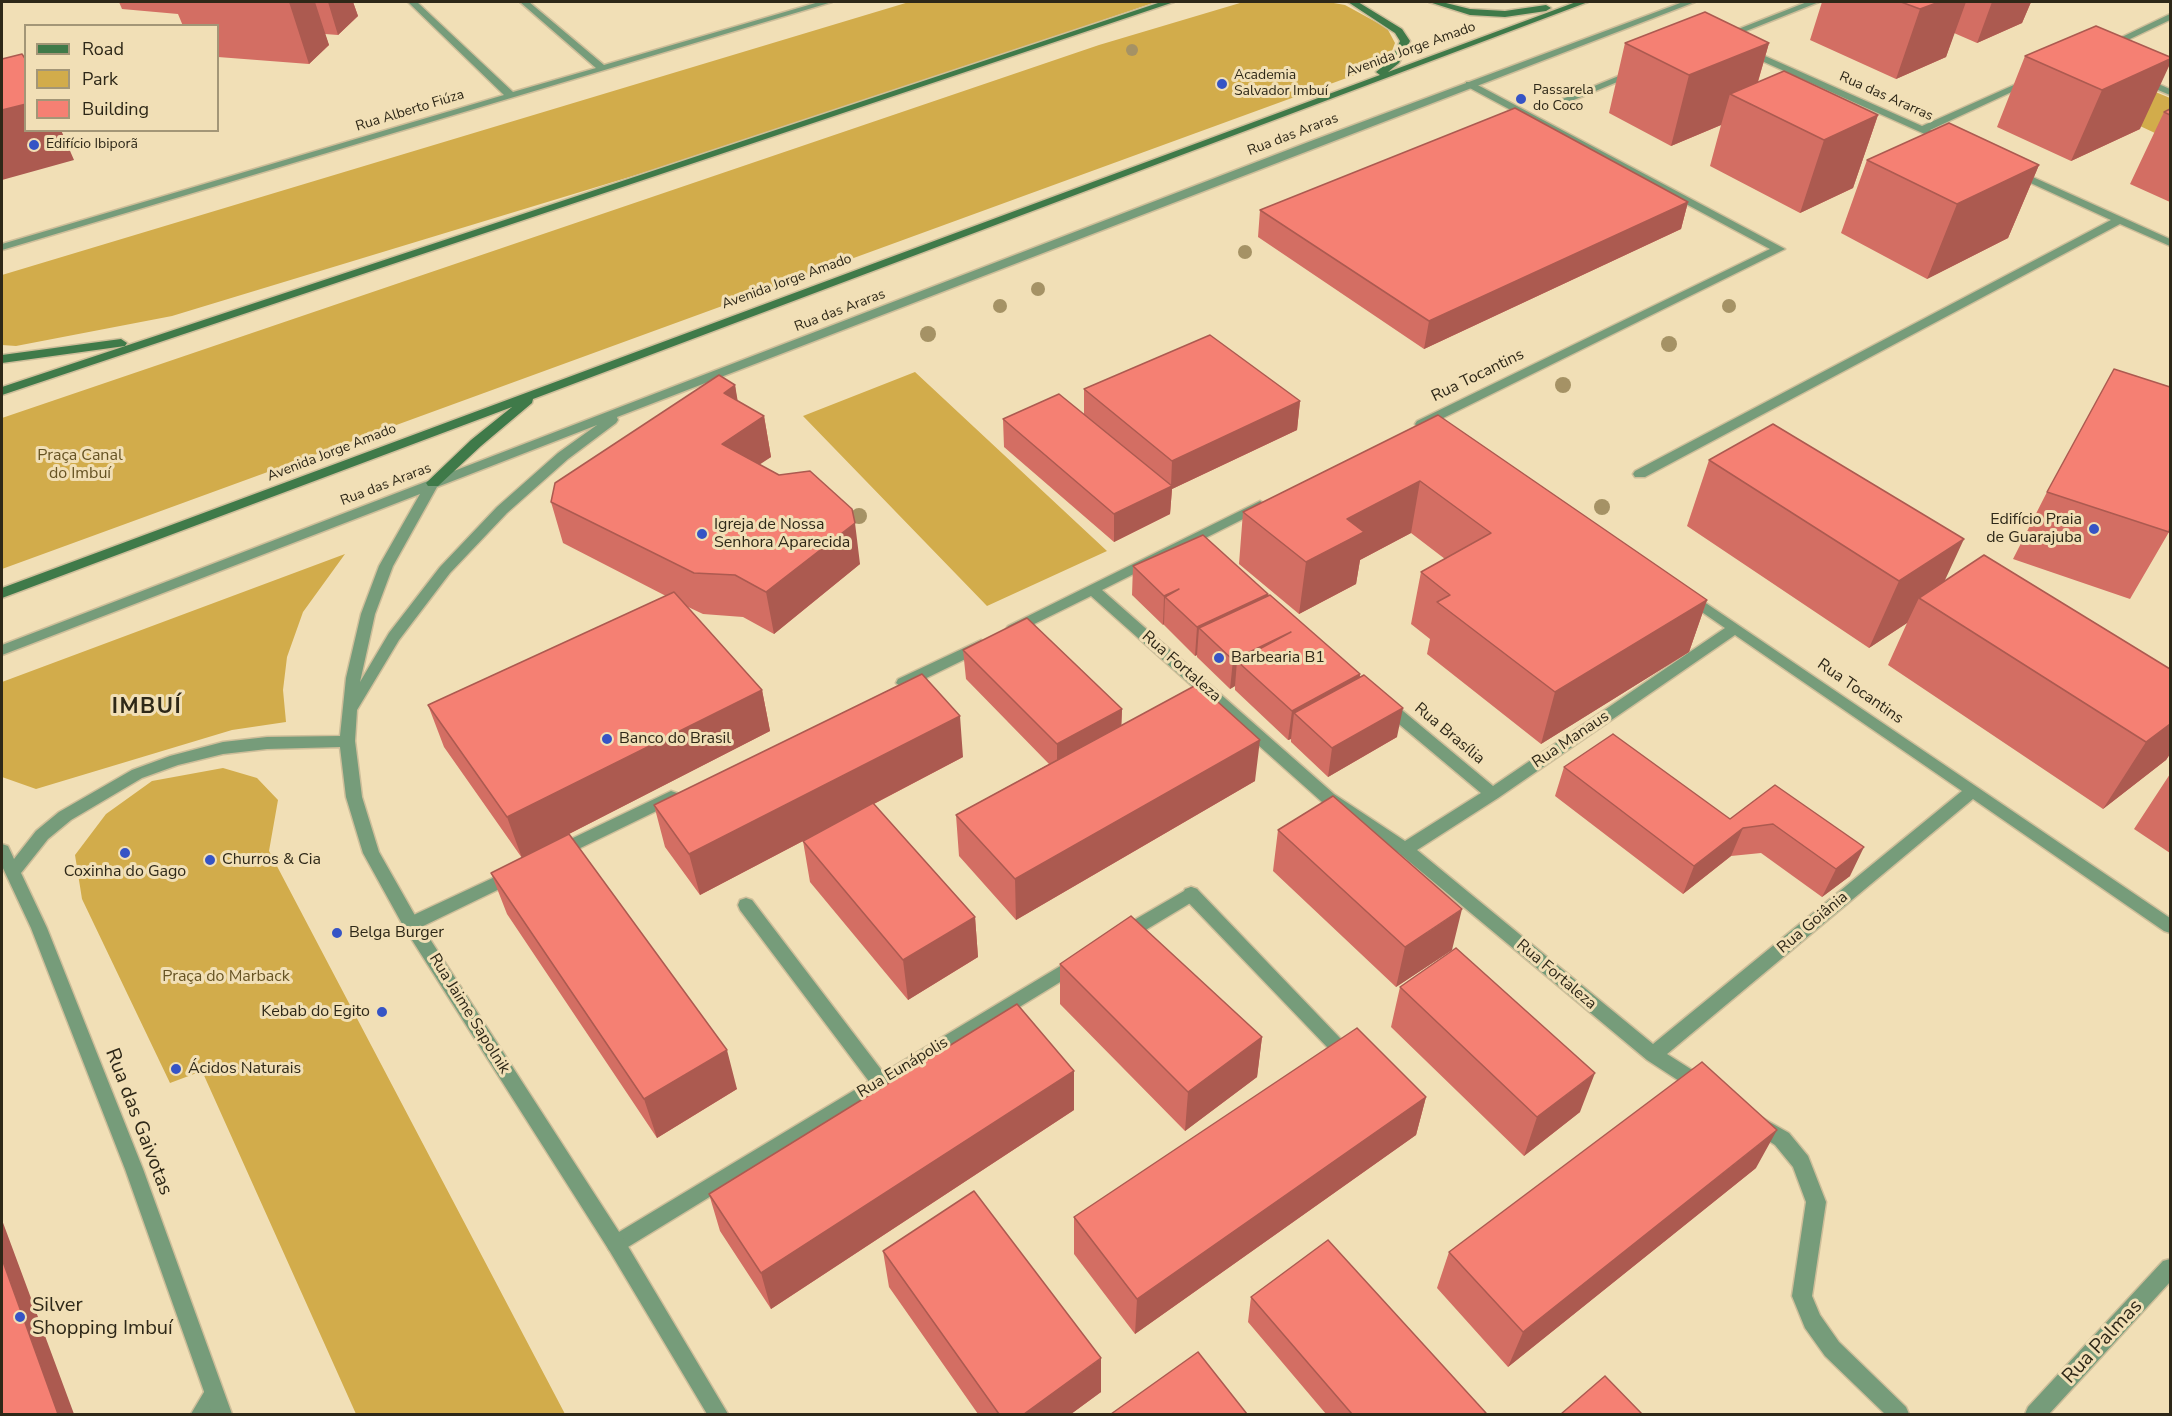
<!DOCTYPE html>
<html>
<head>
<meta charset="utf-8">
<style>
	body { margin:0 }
	#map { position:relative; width:2172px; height:1416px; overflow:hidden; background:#f1dfb6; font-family:"Nunito Sans",sans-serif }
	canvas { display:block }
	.frame { position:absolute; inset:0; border:3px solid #2e2818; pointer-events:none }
	.legend { position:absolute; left:24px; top:24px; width:195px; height:108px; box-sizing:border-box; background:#f1dfb6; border:2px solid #a39677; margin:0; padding:8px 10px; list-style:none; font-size:18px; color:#2e2818 }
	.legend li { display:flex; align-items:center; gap:12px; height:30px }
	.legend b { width:30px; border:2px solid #a39677 }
</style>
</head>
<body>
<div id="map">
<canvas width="2172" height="1416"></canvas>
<div class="frame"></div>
<ul class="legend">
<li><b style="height:8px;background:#3f7a49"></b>Road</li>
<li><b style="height:16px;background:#d2ac4b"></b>Park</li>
<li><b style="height:16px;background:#f58073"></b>Building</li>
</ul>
</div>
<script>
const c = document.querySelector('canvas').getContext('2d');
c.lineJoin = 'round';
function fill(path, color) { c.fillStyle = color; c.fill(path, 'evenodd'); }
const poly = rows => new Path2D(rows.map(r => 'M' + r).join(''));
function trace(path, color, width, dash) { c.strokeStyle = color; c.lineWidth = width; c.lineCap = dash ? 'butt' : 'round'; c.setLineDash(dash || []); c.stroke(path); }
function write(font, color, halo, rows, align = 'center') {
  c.font = font + ' "Nunito Sans",sans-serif'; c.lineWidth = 6; c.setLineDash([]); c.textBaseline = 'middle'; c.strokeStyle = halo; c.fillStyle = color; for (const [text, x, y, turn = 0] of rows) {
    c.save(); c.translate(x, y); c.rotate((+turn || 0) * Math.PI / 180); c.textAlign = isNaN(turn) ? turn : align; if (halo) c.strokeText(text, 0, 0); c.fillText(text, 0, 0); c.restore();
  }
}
const green = poly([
	[909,2,1156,2,758,138,172,316,16,346,2,345,2,275],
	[1254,2,1328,2,1345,5,1387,28,1395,43,1390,56,1374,68,2,569,2,418,1099,45,1240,3],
	[2093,66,2170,98,2170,140,2052,85],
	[915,372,1107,551,987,606,803,416],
	[345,554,303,612,287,657,283,690,286,722,232,730,36,789,2,777,2,682],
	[223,768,257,778,278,800,269,851,565,1414,356,1414,202,1071,170,1083,82,899,75,855,106,814,152,781]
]);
const service = poly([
	[1191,887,1197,889,1340,1038,1343,1043,1340,1048,1334,1051,1328,1048,1185,899,1183,894,1185,889,1191,887],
	[746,898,752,900,886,1076,889,1082,886,1088,880,1090,874,1088,740,910,738,905,740,900,746,898]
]);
const minor = poly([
	[408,2,417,2,513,92,596,68,520,2,529,2,604,65,819,2,832,2,2,250,2,244,504,95,408,2],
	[1807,2,1819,2,1726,39,1718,37,1807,2],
	[2170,14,2170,20,2111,48,2103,46,2170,14],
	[1747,48,1922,126,2025,80,2033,82,1930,130,1951,139,1952,141,1947,144,1744,53,1742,51,1747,48],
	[1631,71,1639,73,1569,102,1560,100,1631,71],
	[2139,78,2145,78,2170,89,2170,95,2139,82,2139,78],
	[1466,82,1472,82,1785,249,1425,427,1417,427,1415,424,1417,421,1770,249,1466,86,1466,82],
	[2015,169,2170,239,2170,246,2120,224,1645,477,1635,477,1633,474,1635,471,2111,220,2011,174,2010,172,2015,169],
	[1260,501,1267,505,1265,508,1102,590,1334,794,1405,841,1481,793,1381,709,1379,705,1381,701,1391,701,1493,786,1725,628,1683,599,1681,596,1683,593,1688,591,2170,918,2170,933,2164,931,1973,799,1667,1054,1708,1080,1711,1086,1708,1092,1702,1094,1696,1092,1647,1060,1399,853,1322,802,1091,596,1018,632,1013,634,1006,629,1008,626,1260,501],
	[1735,635,1962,791,1653,1044,1417,850,1498,798,1735,635],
	[981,640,988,645,986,649,908,687,903,688,896,683,898,679,981,640],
	[671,791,677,793,679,797,677,801,564,856,558,858,552,856,550,852,552,848,671,791],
	[512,869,518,870,520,875,518,880,417,929,411,931,405,929,403,924,405,919,512,869],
	[1191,887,1197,889,1199,894,1197,899,1129,940,1123,942,1117,940,1115,935,1117,930,1191,887],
	[1077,956,1083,958,1086,963,1083,968,623,1250,616,1253,609,1250,606,1244,609,1238,1077,956],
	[1759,1116,1789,1133,1808,1156,1826,1202,1812,1296,1820,1315,1839,1342,1906,1407,1909,1414,1885,1414,1825,1356,1805,1328,1792,1296,1806,1202,1793,1167,1775,1145,1752,1130,1750,1124,1752,1118,1759,1116],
	[2170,1259,2170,1282,2049,1414,2025,1414,2028,1407,2163,1261,2170,1259],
	[214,1384,221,1387,224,1394,213,1414,191,1414,207,1387,214,1384]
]);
const tertiary = poly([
	[1683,2,1695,2,617,417,618,420,616,423,568,459,507,513,450,573,399,640,357,710,355,741,362,797,379,852,417,919,623,1238,728,1414,707,1414,609,1250,405,929,363,853,346,797,340,747,267,749,223,754,178,765,142,778,71,820,48,839,21,873,47,928,143,1169,232,1414,212,1414,125,1169,31,928,2,866,2,844,8,846,14,859,36,831,59,812,132,770,170,756,223,742,267,737,340,736,346,678,361,614,379,566,420,494,2,655,2,645,1311,141,1683,2],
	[597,425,558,453,497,507,440,567,389,633,360,682,375,614,393,566,437,487,597,425]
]);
const secondary = poly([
	[1161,2,1174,2,2,395,2,387,1161,2],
	[1348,2,1358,2,1402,29,1410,41,1399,63,1388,72,1576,2,1588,2,533,399,532,403,481,446,438,486,428,486,426,483,471,440,512,407,2,598,2,588,1380,75,1376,72,1392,59,1400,41,1395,33,1348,2],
	[1429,2,1442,2,1470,9,1505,11,1546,5,1551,8,1546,11,1505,17,1470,15,1429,2],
	[121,339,127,343,125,346,2,363,2,355,121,339]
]);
const trees = [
	[1132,50,6],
	[1245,252,7],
	[1038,289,7],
	[1000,306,7],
	[1729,306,7],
	[928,334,8],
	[1669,344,8],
	[1563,385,8],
	[1602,507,8],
	[859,516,8]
];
const wall = poly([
	[119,2,353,2,358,16,338,35,325,34,329,45,309,64,218,57,218,26,183,26,178,14,122,9],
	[1822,2,2031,2,2022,23,1977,43,1954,33,1946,57,1896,79,1810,40],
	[2096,26,2140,129,2071,161,1997,127,2025,56],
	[1625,43,1769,43,1758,82,1878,115,1853,188,1800,213,1710,166,1721,125,1671,146,1609,113],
	[2170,109,2170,202,2130,184,2164,112],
	[1867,160,2039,165,2008,238,1927,279,1841,233],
	[1688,202,1681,229,1424,349,1258,237,1260,210],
	[735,385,737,401,764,416,771,457,759,464,860,564,774,634,743,617,703,614,686,606,762,690,770,731,569,834,737,1089,657,1138,507,914,491,873,522,858,444,747,428,705,666,596,563,543,551,502],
	[1084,389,1300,401,1297,430,1172,489,1170,514,1114,542,1004,447,1003,419,1084,414],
	[1438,415,1707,600,1689,652,1541,744,1427,654,1430,639,1411,624,1421,572,1445,559,1411,533,1360,560,1356,584,1299,614,1239,564,1243,512],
	[1709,460,1944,581,2170,669,2170,754,2166,760,2103,809,1888,665,1907,623,1869,648,1687,526],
	[2047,492,2169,532,2130,599,2013,559],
	[1133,566,1268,594,1268,595,1360,674,1360,677,1397,737,1328,777,1291,742,1291,739,1288,740,1235,690,1235,686,1230,689,1197,657,1197,655,1195,656,1164,625,1164,624,1163,625,1132,595],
	[963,650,1122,709,1121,725,1255,781,1016,920,959,856,956,815,1049,764,966,679],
	[963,757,874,804,975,917,978,957,908,1000,810,882,803,841,700,895,665,847,654,805],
	[1564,767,1730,819,1775,785,1850,876,1822,897,1761,853,1731,856,1683,894,1555,796],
	[2170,774,2170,853,2134,829],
	[1278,830,1452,950,1396,987,1273,871],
	[1060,964,1262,1037,1257,1077,1185,1131,1060,1004],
	[1400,987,1580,1112,1524,1156,1391,1027],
	[1426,1097,1416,1135,1135,1334,1074,1254,1074,1217],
	[1074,1110,771,1309,720,1231,709,1194],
	[1756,1168,1508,1367,1437,1288,1449,1252],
	[883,1251,1101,1392,1071,1414,978,1414,889,1287],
	[1251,1297,1485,1414,1326,1414,1248,1322]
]);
const shadedWall = poly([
	[289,2,315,2,329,45,309,64],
	[328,2,353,2,358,16,338,35],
	[1939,2,1966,2,1946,57,1896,79,1920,9],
	[1992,2,2031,2,2022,23,1977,43],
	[1769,43,1751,105,1730,94,1721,125,1671,146,1689,75],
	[2170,59,2170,64,2140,129,2071,161,2102,90],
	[26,104,26,130,61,130,74,160,2,180,2,110],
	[1878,115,1853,188,1800,213,1824,140],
	[2039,165,2008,238,1927,279,1957,204],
	[1688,202,1681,229,1424,349,1429,321],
	[735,385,742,426,724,393],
	[1300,401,1297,430,1172,489,1170,514,1114,542,1114,514,1171,486,1172,461],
	[764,416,771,457,729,485,722,444],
	[1420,481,1411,533,1360,560,1356,584,1299,614,1306,562,1347,519],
	[855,523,860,564,774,634,766,592],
	[1964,539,1933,606,1919,598,1907,623,1869,648,1899,581],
	[1179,589,1165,597,1164,624,1163,625,1164,596],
	[1268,594,1265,623,1199,628,1197,655,1195,656,1197,627],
	[1707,600,1689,652,1541,744,1555,692],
	[1291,632,1237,661,1235,686,1230,689,1233,660],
	[1360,674,1356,703,1294,713,1291,739,1288,740,1292,711],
	[762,690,770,731,522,858,507,817],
	[1403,708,1397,737,1328,777,1332,748],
	[1122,709,1121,738,1057,772,1057,744],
	[960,716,963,757,700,895,689,854],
	[2170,724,2170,754,2166,760,2103,809,2146,742],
	[1260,740,1255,781,1016,920,1015,879],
	[1743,828,1731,856,1683,894,1694,866],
	[1864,847,1850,876,1822,897,1836,869],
	[1462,909,1452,950,1396,987,1405,947],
	[975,917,978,957,908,1000,903,960],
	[1262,1037,1257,1077,1185,1131,1188,1092],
	[727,1050,737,1089,657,1138,644,1099],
	[1074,1071,1074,1110,771,1309,761,1273],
	[1595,1073,1580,1112,1524,1156,1537,1117],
	[1426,1097,1416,1135,1135,1334,1137,1299],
	[1777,1130,1756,1168,1508,1367,1523,1332],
	[2,1220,74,1414,58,1414,2,1259],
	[1101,1358,1101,1392,1071,1414,1024,1414]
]);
const building = poly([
	[1901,2,1939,2,1920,9,1901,2],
	[1705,12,1769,43,1689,75,1625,43,1705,12],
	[2096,26,2170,57,2170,59,2102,90,2025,56,2096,26],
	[22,54,26,60,26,104,2,110,2,59,22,54],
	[1784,71,1878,115,1824,140,1730,94,1784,71],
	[1515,108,1688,202,1429,321,1260,210,1515,108],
	[2170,109,2170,115,2164,112,2170,109],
	[1949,123,2039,165,1957,204,1867,160,1949,123],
	[1210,335,1300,401,1172,461,1084,389,1210,335],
	[2114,369,2170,387,2170,528,2169,532,2047,492,2114,369],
	[719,375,735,385,724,393,764,416,722,444,779,475,810,471,852,509,855,523,766,592,735,575,694,573,551,502,555,483,719,375],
	[1059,394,1172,486,1114,514,1003,419,1059,394],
	[1438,415,1707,600,1555,692,1437,602,1450,595,1421,572,1491,533,1420,481,1347,519,1364,532,1306,562,1243,512,1438,415],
	[1773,424,1964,539,1899,581,1709,460,1773,424],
	[1203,535,1268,594,1197,627,1165,597,1179,589,1164,596,1133,566,1203,535],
	[1984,555,2170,669,2170,724,2146,742,1919,598,1984,555],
	[674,592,762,690,507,817,428,705,674,592],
	[1270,595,1360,674,1292,711,1237,661,1291,632,1233,660,1199,628,1270,595],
	[1027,618,1122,709,1057,744,963,650,1027,618],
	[922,674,960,716,689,854,654,805,922,674],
	[1364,675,1403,708,1332,748,1294,713,1364,675],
	[1198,684,1260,740,1015,879,956,815,1198,684],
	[1613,734,1730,819,1775,785,1864,847,1836,869,1773,824,1743,828,1694,866,1564,767,1613,734],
	[1333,796,1462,909,1405,947,1278,830,1333,796],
	[873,803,975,917,903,960,803,841,873,803],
	[569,834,727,1050,644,1099,491,873,569,834],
	[1131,916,1262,1037,1188,1092,1060,964,1131,916],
	[1456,948,1595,1073,1537,1117,1400,987,1456,948],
	[1017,1004,1074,1071,761,1273,709,1194,1017,1004],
	[1357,1028,1426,1097,1137,1299,1074,1217,1357,1028],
	[1702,1062,1777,1130,1523,1332,1449,1252,1702,1062],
	[974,1191,1101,1358,1024,1414,999,1414,883,1251,974,1191],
	[1328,1240,1486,1413,1484,1414,1352,1414,1251,1297,1328,1240],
	[2,1259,58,1414,2,1414,2,1259],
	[1198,1352,1247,1414,1111,1414,1198,1352],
	[1605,1376,1642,1414,1561,1414,1605,1376]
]);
const markers = [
	[1222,84,6,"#3654c5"],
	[1521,99,6,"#3654c5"],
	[34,145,6,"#3654c5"],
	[2094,529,6,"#3654c5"],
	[702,534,6,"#3654c5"],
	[1219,658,6,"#3654c5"],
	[607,739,6,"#3654c5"],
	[125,853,6,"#3654c5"],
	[210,860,6,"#3654c5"],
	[337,933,6,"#3654c5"],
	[382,1012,6,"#3654c5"],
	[176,1069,6,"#3654c5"],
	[20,1317,6,"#3654c5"]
];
const farStreetnames = [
	["Avenida Jorge Amado",1411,50,-20],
	["Rua das Ararras",1886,97,24],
	["Rua Alberto Fiúza",410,111,-17],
	["Rua das Araras",1293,135,-21],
	["Avenida Jorge Amado",787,282,-20],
	["Rua das Araras",840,311,-21],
	["Avenida Jorge Amado",332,453,-21],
	["Rua das Araras",386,485,-21]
];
const farPoinames = [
	["Academia",1234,76],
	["Salvador Imbuí",1234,92],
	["Passarela",1533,91],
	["do Coco",1533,107],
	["Edifício Ibiporã",46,145]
];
const streetNames = [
	["Rua Tocantins",1478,376,-26],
	["Rua Fortaleza",1181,667,41],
	["Rua Tocantins",1860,692,35],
	["Rua Brasília",1449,734,40],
	["Rua Manaus",1571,740,-34],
	["Rua Goiânia",1813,923,-40],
	["Rua Fortaleza",1556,975,40],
	["Rua Jaime Sapolnik",469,1014,58],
	["Rua Eunápolis",903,1068,-31]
];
const parkNames = [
	["Praça Canal",80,456],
	["do Imbuí",80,474],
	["Praça do Marback",226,977]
];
const poiNames = [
	["Edifício Praia",2082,520,"right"],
	["de Guarajuba",2082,538,"right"],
	["Igreja de Nossa",714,525],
	["Senhora Aparecida",714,543],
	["Barbearia B1",1231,658],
	["Banco do Brasil",619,739],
	["Churros & Cia",222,860],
	["Coxinha do Gago",125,872,"center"],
	["Belga Burger",349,933],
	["Kebab do Egito",370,1012,"right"],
	["Ácidos Naturais",188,1069]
];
const nearStreetnames = [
	["Rua das Gaivotas",138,1122,69],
	["Rua Palmas",2103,1342,-47]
];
const nearPoinames = [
	["Silver",32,1306],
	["Shopping Imbuí",32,1329]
];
const districtNames = [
	["IMBUÍ",147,708]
];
fill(green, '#d2ac4b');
trace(service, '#cebe9a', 3);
trace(minor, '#cebe9a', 3);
trace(tertiary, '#cebe9a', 3);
trace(secondary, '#cebe9a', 3);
fill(service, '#769c7a');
fill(minor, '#769c7a');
fill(tertiary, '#769c7a');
fill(secondary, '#3f7a49');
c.fillStyle = '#a59265';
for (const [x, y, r] of trees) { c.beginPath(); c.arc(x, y, r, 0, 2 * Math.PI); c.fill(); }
fill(wall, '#d36e63');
fill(shadedWall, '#ac5a50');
fill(building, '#f58073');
trace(building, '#ac5a50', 1.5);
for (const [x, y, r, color] of markers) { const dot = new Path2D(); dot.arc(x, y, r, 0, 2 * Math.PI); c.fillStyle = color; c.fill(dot); trace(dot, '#f1dfb6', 2); }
write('14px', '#2e2818', '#f1dfb6', farStreetnames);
write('14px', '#2e2818', '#f1dfb6', farPoinames, 'left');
write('16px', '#2e2818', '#f1dfb6', streetNames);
write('16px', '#665323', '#f1dfb6', parkNames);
write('16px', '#2e2818', '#f1dfb6', poiNames, 'left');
write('20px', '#2e2818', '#f1dfb6', nearStreetnames);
write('20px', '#2e2818', '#f1dfb6', nearPoinames, 'left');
c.letterSpacing = '1.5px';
write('bold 22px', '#2e2818', '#f1dfb6', districtNames);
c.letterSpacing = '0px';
</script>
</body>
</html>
